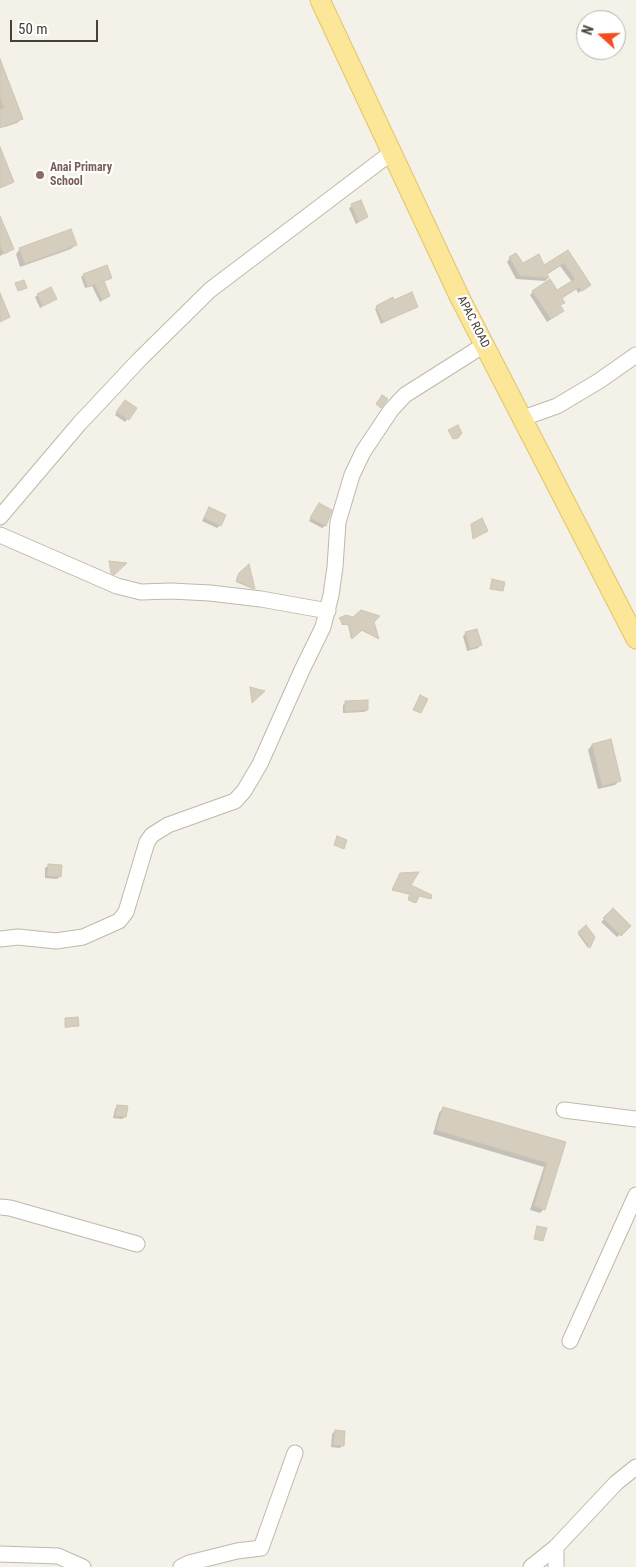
<!DOCTYPE html>
<html>
<head>
<meta charset="utf-8">
<style>
	body { margin:0 }
	#map { position:relative; width:636px; height:1567px; overflow:hidden; background:#f3f1e8; font-family:"Roboto Condensed",sans-serif }
	canvas { display:block }
	.north { position:absolute; left:576px; top:10px; width:50px; height:50px; box-sizing:border-box; background:#fff; border:1px solid #b5b3af; border-radius:50%; rotate:290deg; font-size:14px; font-weight:700; line-height:20px; text-align:center; color:#474137 }
	.north::after { content:''; display:block; margin:auto; width:18px; height:22px; background:#f54d1d; clip-path:polygon(50% 0,100% 100%,50% 72%,0 100%) }
	.scale { position:absolute; left:10px; top:20px; width:88px; height:22px; box-sizing:border-box; border:2px solid #474137; border-top:0; padding-left:6px; font-size:15px; line-height:18px; white-space:nowrap; color:#474137; -webkit-text-stroke:4px #fff; paint-order:stroke }
</style>
</head>
<body>
<div id="map">
<canvas width="636" height="1567"></canvas>
<div class="north">N</div>
<div class="scale">50 m</div>
</div>
<script>
const c = document.querySelector('canvas').getContext('2d');
c.lineJoin = 'round';
function fill(path, color) { c.fillStyle = color; c.fill(path, 'evenodd'); }
const poly = rows => new Path2D(rows.map(r => 'M' + r).join(''));
function trace(path, color, width, dash) { c.strokeStyle = color; c.lineWidth = width; c.lineCap = dash ? 'butt' : 'round'; c.setLineDash(dash || []); c.stroke(path); }
function write(font, color, halo, rows, align = 'center') {
  c.font = font + ' "Roboto Condensed",sans-serif'; c.lineWidth = 4.5; c.setLineDash([]); c.textBaseline = 'middle'; c.strokeStyle = halo; c.fillStyle = color; for (const [text, x, y, turn = 0] of rows) {
    c.save(); c.translate(x, y); c.rotate((+turn || 0) * Math.PI / 180); c.textAlign = isNaN(turn) ? turn : align; if (halo) c.strokeText(text, 0, 0); c.fillText(text, 0, 0); c.restore();
  }
}
const shadow = poly([
	[0,67,22,118,17,123,5,127,0,113],
	[360,201,367,217,356,224,349,208],
	[0,218,12,249,0,256],
	[75,245,71,249,20,267,16,254,20,249],
	[568,252,590,285,578,293,576,289,561,299,563,302,559,306,559,314,547,322,530,295,533,292,556,292,572,282,560,266,546,275,548,278,545,281,516,279,507,262,510,258,523,264,543,267],
	[84,275,110,277,103,282,109,296,100,302,92,286,85,288,81,277],
	[38,295,55,299,40,308,35,297],
	[394,301,417,306,381,324,375,309,377,307],
	[122,404,135,409,125,422,115,415],
	[319,505,330,511,325,526,322,528,309,521],
	[209,508,220,525,217,528,202,521],
	[248,566,253,588,253,589,236,582,238,575],
	[340,619,354,619,372,622,377,638,360,630,351,639,348,625,342,625],
	[466,633,480,645,478,648,467,651,463,636],
	[346,702,367,710,364,712,343,713,343,705],
	[610,741,620,780,615,785,598,789,588,750,592,745],
	[48,866,60,876,57,879,45,878,45,868],
	[399,876,409,885,430,898,418,896,414,903,408,900,410,895,392,890],
	[613,910,629,926,617,937,601,922],
	[586,927,594,937,588,948,578,934],
	[65,1019,77,1026,65,1028],
	[117,1106,125,1117,122,1119,113,1118,115,1109],
	[443,1108,565,1143,544,1209,540,1213,530,1210,544,1167,433,1134,439,1113],
	[335,1431,343,1445,340,1448,331,1447,332,1434]
]);
const building = poly([
	[0,59,23,119,0,128,0,109,4,108,0,98,0,59],
	[0,147,14,182,0,188,0,147],
	[361,200,368,217,358,222,351,204,361,200],
	[0,216,14,249,4,254,0,245,0,216],
	[71,229,77,245,25,264,19,248,71,229],
	[568,250,591,285,582,291,579,287,562,298,565,303,560,305,564,311,551,319,532,291,550,279,557,290,575,279,564,263,547,274,549,278,520,276,509,257,516,253,523,263,539,254,544,265,568,250],
	[107,265,112,278,104,281,110,296,102,300,95,284,88,287,83,274,107,265],
	[24,280,27,288,18,291,15,283,24,280],
	[51,287,57,299,43,306,37,294,51,287],
	[412,292,418,307,383,322,376,306,393,297,394,300,412,292],
	[0,293,10,317,0,322,0,293],
	[382,395,388,399,381,408,376,404,382,395],
	[125,400,137,408,129,420,116,412,125,400],
	[458,425,462,433,458,438,453,439,448,430,458,425],
	[319,503,332,510,326,526,310,518,319,503],
	[209,507,226,515,221,526,204,518,209,507],
	[482,518,488,531,473,539,471,524,482,518],
	[109,561,127,563,114,575,111,573,109,561],
	[249,564,255,589,236,581,239,573,249,564],
	[492,579,505,582,503,591,490,589,492,579],
	[361,610,380,616,374,622,379,639,362,630,352,639,349,625,343,624,339,618,346,615,353,617,361,610],
	[477,629,482,645,470,649,465,632,477,629],
	[250,687,265,691,252,703,250,687],
	[420,695,428,699,421,713,413,710,420,695],
	[368,700,368,710,345,712,345,701,368,700],
	[611,739,621,781,602,786,592,744,611,739],
	[337,836,347,840,344,849,334,845,337,836],
	[48,864,62,865,61,877,47,876,48,864],
	[419,872,411,885,432,895,431,899,419,896,416,903,408,899,410,894,392,890,400,873,419,872],
	[613,908,631,926,621,936,603,918,613,908],
	[586,925,595,937,590,948,578,932,586,925],
	[78,1017,79,1026,65,1027,65,1018,78,1017],
	[117,1105,128,1106,126,1117,115,1116,117,1105],
	[443,1107,566,1142,545,1210,534,1206,547,1163,436,1130,443,1107],
	[537,1226,547,1228,543,1241,534,1239,537,1226],
	[335,1430,345,1431,344,1446,333,1445,335,1430]
]);
const minor = poly([
	[523,418,557,406,599,381,636,355],
	[0,517,79,424,139,360,210,290,391,153],
	[0,535,117,586,141,592,171,591,210,593,261,599,328,611],
	[0,939,18,937,56,941,83,937,119,921,126,912,147,842,152,835,168,825,235,801,244,791,260,764,302,670,323,627,331,595,335,567,338,522,352,475,363,452,391,410,405,395,484,345],
	[564,1110,636,1119],
	[0,1207,10,1208,137,1244],
	[570,1341,636,1195],
	[0,1554,58,1556,83,1567],
	[181,1567,189,1563,237,1551,261,1548,295,1453],
	[531,1567,556,1547,616,1483,636,1467],
	[556,1567,556,1547]
]);
const major = poly([
	[320,0,460,298,636,639]
]);
const markers = [
	[40,175,5,"#8d6e63"]
];
const educationNames = [
	["Anai Primary",50,168],
	["School",50,182]
];
const streetNames = [
	["APAC ROAD",473,322,63]
];
fill(shadow, '#0003');
fill(building, '#d5cdbd');
trace(building, '#cfc6b1', 1);
trace(minor, '#bfb9aa', 17);
trace(major, '#e1c568', 21);
trace(minor, '#fff', 15);
trace(major, '#fce698', 19);
for (const [x, y, r, color] of markers) { const dot = new Path2D(); dot.arc(x, y, r, 0, 2 * Math.PI); c.fillStyle = color; c.fill(dot); trace(dot, '#fff', 2); }
write('bold 12px', '#785e54', '#fff', educationNames, 'left');
write('12px', '#474137', '#fff', streetNames);
</script>
</body>
</html>
